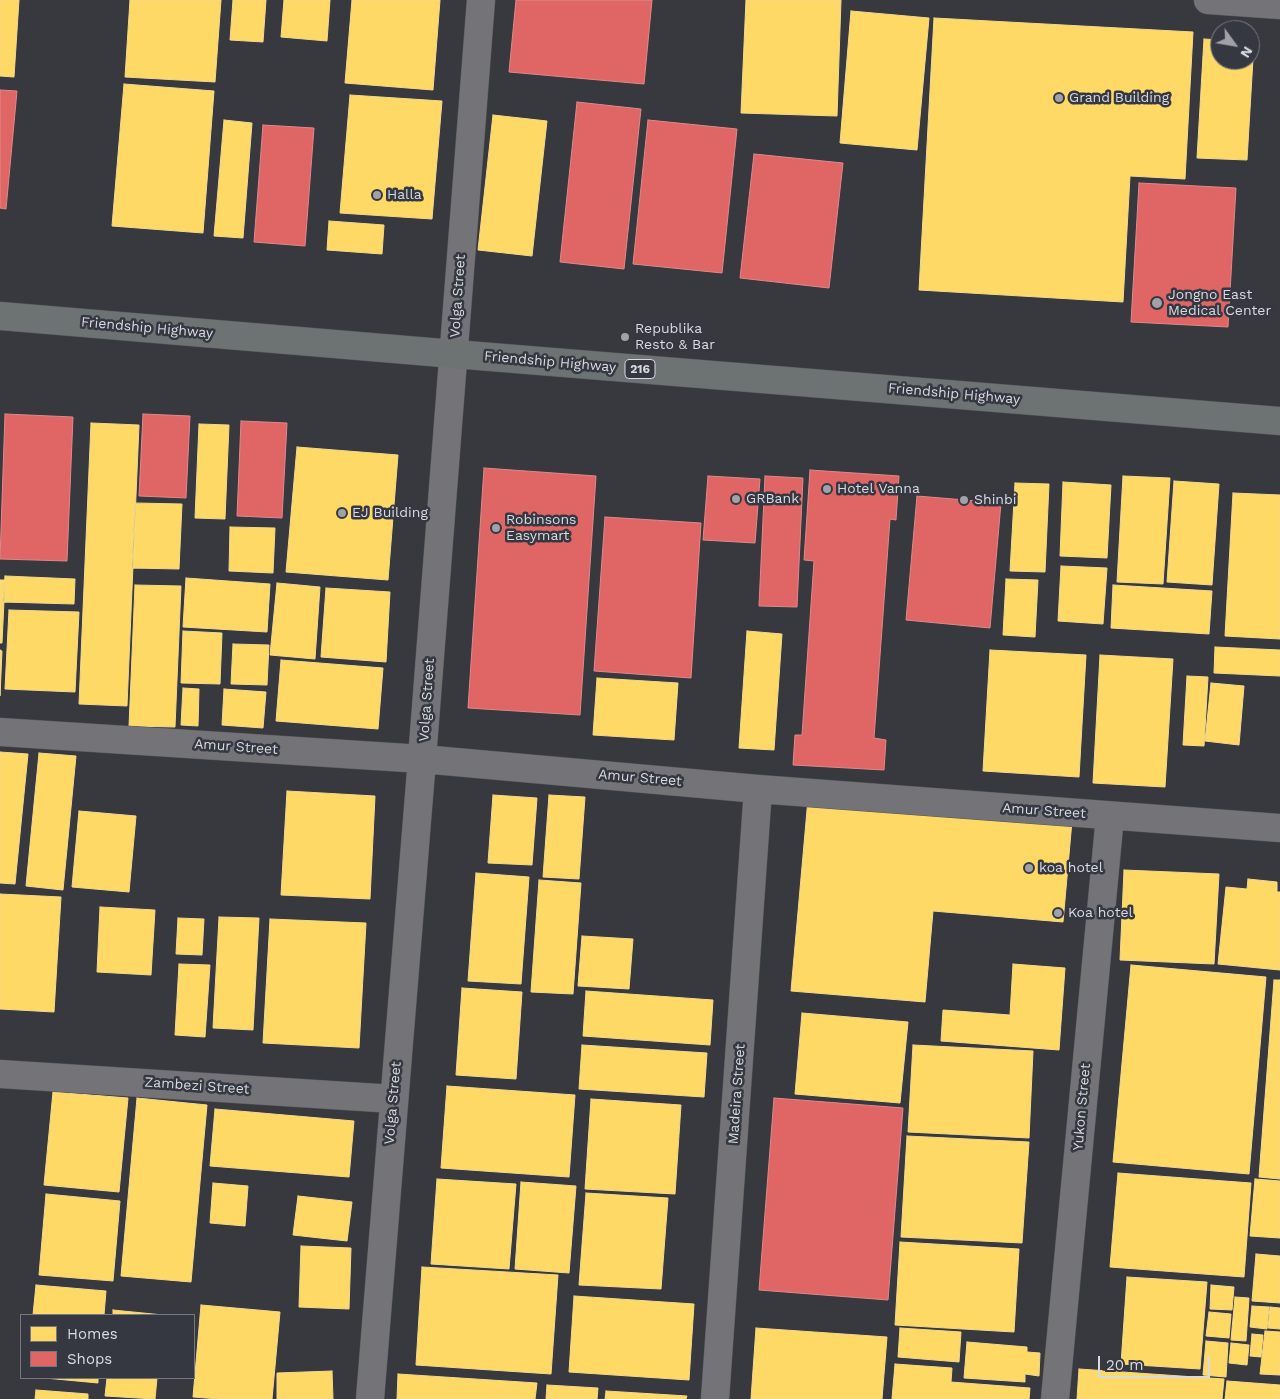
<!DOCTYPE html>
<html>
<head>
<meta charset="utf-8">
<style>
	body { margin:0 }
	#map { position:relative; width:1280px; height:1399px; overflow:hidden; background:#38393e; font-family:"Work Sans",sans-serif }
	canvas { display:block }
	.legend { position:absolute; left:20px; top:1314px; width:175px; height:65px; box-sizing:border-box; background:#353741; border:1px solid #767881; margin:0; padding:6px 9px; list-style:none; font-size:15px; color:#d8dae0 }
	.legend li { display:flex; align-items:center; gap:10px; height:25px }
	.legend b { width:25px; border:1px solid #767881 }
	.north { position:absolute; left:1210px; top:20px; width:50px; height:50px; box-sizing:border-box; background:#353741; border:1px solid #767881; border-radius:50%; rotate:122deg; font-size:14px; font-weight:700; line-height:20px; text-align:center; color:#d8dae0 }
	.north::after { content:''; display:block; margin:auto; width:18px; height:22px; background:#a0a2a7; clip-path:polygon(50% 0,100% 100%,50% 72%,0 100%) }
	.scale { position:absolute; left:1098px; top:1356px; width:112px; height:22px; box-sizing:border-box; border:2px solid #d8dae0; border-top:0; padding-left:6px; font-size:15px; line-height:18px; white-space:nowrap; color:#d8dae0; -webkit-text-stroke:4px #353741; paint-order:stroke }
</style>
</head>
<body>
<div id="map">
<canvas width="1280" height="1399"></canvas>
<ul class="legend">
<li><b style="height:14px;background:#ffd966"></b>Homes</li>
<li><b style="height:14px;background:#e06666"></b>Shops</li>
</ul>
<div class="north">N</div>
<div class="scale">20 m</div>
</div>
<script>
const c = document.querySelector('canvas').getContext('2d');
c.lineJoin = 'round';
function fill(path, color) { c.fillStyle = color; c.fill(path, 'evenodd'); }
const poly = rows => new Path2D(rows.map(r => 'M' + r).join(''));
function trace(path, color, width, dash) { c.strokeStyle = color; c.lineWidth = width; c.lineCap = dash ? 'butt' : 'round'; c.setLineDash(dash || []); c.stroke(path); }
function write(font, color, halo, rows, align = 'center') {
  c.font = font + ' "Work Sans",sans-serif'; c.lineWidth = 5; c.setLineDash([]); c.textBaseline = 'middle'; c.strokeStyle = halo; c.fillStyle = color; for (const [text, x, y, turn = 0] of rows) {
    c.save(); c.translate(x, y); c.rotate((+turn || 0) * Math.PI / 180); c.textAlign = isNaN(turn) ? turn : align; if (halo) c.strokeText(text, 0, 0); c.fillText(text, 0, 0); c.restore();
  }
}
const homes = poly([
	[0,0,19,0,14,77,0,76,0,0],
	[130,0,221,0,215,82,125,77,130,0],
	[233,0,266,0,263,42,230,40,233,0],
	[284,0,330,0,327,41,281,37,284,0],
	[352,0,440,0,433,90,345,83,352,0],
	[746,0,841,0,837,116,741,113,746,0],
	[851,11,929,18,917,150,840,143,851,11],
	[934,18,1193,32,1185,179,1130,176,1123,302,919,290,934,18],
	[1204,39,1220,40,1220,60,1250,60,1250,42,1254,42,1247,160,1197,158,1204,39],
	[124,84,214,91,203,233,112,226,124,84],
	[350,95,442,101,432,219,340,213,350,95],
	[493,115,547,121,532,256,478,250,493,115],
	[224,120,252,123,243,238,214,236,224,120],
	[329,221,384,225,382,254,327,250,329,221],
	[91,423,139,425,127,706,79,704,91,423],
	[199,424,229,425,225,519,195,518,199,424],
	[297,447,398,455,388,580,286,572,297,447],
	[1123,476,1170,478,1163,584,1117,582,1123,476],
	[1174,481,1219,484,1212,585,1167,582,1174,481],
	[1063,482,1111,485,1107,558,1060,556,1063,482],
	[1015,483,1049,484,1045,572,1010,571,1015,483],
	[1233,493,1280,495,1280,639,1225,636,1233,493],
	[135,503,182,504,179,569,132,568,135,503],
	[230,527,275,528,273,573,229,571,230,527],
	[1061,566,1107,568,1103,624,1058,621,1061,566],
	[5,576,75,579,74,604,3,602,5,576],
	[186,578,270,584,267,632,183,627,186,578],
	[1006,579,1038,580,1035,637,1003,635,1006,579],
	[0,580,5,580,2,643,0,643,0,580],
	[277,583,320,587,315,659,270,655,277,583],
	[135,585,181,586,175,727,129,726,135,585],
	[1113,585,1212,591,1209,634,1111,628,1113,585],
	[326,588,390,592,386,662,321,657,326,588],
	[9,610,79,612,75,692,5,689,9,610],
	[183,631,222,633,220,684,181,683,183,631],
	[747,631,782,634,774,750,739,748,747,631],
	[233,644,269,645,267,685,231,684,233,644],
	[1215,647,1280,650,1280,676,1214,673,1215,647],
	[0,650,2,651,0,696,0,650],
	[990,650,1086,655,1079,777,983,771,990,650],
	[1100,655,1173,659,1165,787,1093,783,1100,655],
	[281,660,383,668,378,729,276,721,281,660],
	[1187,676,1208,677,1204,746,1183,745,1187,676],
	[597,678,678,683,674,740,593,735,597,678],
	[1211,683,1244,686,1239,745,1205,741,1211,683],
	[183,688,199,689,198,726,181,725,183,688],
	[224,689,266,692,263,728,222,725,224,689],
	[0,752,28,754,15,884,0,883,0,752],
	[39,753,76,756,63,890,26,886,39,753],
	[287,791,375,796,370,899,281,895,287,791],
	[493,795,537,798,532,865,488,863,493,795],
	[549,795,585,797,579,879,543,877,549,795],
	[808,799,1072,821,1063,922,933,911,925,1002,791,991,808,799],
	[79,811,136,816,129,892,72,887,79,811],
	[1124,870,1219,874,1214,964,1120,960,1124,870],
	[476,873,529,877,521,984,468,981,476,873],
	[1248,879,1277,882,1277,892,1280,892,1280,970,1218,964,1226,887,1247,889,1248,879],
	[539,880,581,883,573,994,531,992,539,880],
	[0,894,61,897,54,1012,0,1009,0,894],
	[100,907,155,910,151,975,97,972,100,907],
	[219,917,259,918,253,1030,213,1028,219,917],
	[178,918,204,919,202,955,176,954,178,918],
	[270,919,366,923,359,1048,263,1043,270,919],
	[582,936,633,939,629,989,578,986,582,936],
	[179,964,210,965,205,1037,175,1035,179,964],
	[1013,964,1065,968,1059,1050,941,1041,943,1010,1010,1015,1013,964],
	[1131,965,1266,977,1249,1174,1113,1162,1131,965],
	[1274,980,1280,980,1280,1179,1259,1177,1274,980],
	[462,988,522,992,516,1079,456,1075,462,988],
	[586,991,713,1000,710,1045,583,1036,586,991],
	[802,1013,908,1022,900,1103,795,1094,802,1013],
	[582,1045,707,1053,704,1097,579,1089,582,1045],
	[913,1045,1033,1051,1029,1138,908,1132,913,1045],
	[447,1086,575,1095,569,1177,441,1168,447,1086],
	[53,1092,128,1098,119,1192,44,1185,53,1092],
	[137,1098,207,1105,191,1282,121,1276,137,1098],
	[591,1099,681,1105,675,1194,585,1189,591,1099],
	[215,1109,354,1121,349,1177,210,1166,215,1109],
	[907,1136,1029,1142,1022,1243,901,1237,907,1136],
	[1118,1173,1251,1183,1244,1277,1110,1267,1118,1173],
	[437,1179,516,1184,509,1269,431,1264,437,1179],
	[1255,1179,1280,1181,1280,1238,1250,1236,1255,1179],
	[521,1182,576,1186,569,1273,515,1269,521,1182],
	[213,1183,248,1186,245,1226,210,1223,213,1183],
	[586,1193,668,1198,661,1289,579,1285,586,1193],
	[46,1194,120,1201,113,1281,39,1275,46,1194],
	[298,1196,352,1202,347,1241,293,1235,298,1196],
	[900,1242,1019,1249,1014,1332,895,1325,900,1242],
	[301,1246,351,1248,349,1309,299,1307,301,1246],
	[1256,1254,1280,1256,1280,1303,1252,1301,1256,1254],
	[422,1267,558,1275,551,1374,416,1365,422,1267],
	[1127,1277,1207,1282,1200,1369,1121,1364,1127,1277],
	[36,1285,106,1291,104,1315,33,1315,36,1285],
	[1211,1285,1234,1287,1232,1310,1210,1309,1211,1285],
	[574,1296,694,1304,689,1380,569,1372,574,1296],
	[1235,1297,1249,1298,1246,1341,1231,1340,1235,1297],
	[201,1305,280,1312,272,1399,219,1399,193,1397,201,1305],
	[1252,1306,1269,1307,1267,1329,1250,1327,1252,1306],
	[1270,1307,1280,1308,1280,1329,1268,1328,1270,1307],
	[113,1310,163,1315,113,1315,113,1310],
	[1209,1312,1231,1314,1229,1338,1206,1336,1209,1312],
	[756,1328,887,1337,882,1399,751,1399,756,1328],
	[900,1328,961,1332,959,1362,898,1357,900,1328],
	[1265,1331,1280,1332,1280,1375,1260,1374,1265,1331],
	[1252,1334,1263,1335,1261,1357,1250,1356,1252,1334],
	[1206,1341,1228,1343,1226,1377,1203,1375,1206,1341],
	[967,1342,1027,1347,1027,1352,1040,1353,1039,1376,1025,1374,1025,1382,964,1378,967,1342],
	[1231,1343,1249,1345,1247,1365,1229,1363,1231,1343],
	[895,1364,952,1368,951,1382,1030,1388,1029,1399,892,1399,895,1364],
	[1079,1369,1224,1379,1222,1399,1077,1399,1079,1369],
	[332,1371,333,1399,277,1399,277,1373,332,1371],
	[398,1374,537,1383,535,1399,397,1399,398,1374],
	[45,1378,98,1378,98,1383,45,1378],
	[107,1378,157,1378,155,1399,105,1396,107,1378],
	[1227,1381,1280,1385,1280,1399,1225,1399,1227,1381],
	[547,1385,598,1388,597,1399,546,1399,547,1385],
	[36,1390,88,1394,88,1399,35,1399,36,1390],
	[606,1391,687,1396,686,1399,605,1399,606,1391]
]);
const shops = poly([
	[516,0,652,0,644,84,509,72,516,0],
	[0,90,17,91,6,209,0,208,0,90],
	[577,102,641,109,624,269,560,262,577,102],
	[648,120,737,129,722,273,633,264,648,120],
	[263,125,314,128,305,246,254,242,263,125],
	[754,154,843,163,829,288,740,278,754,154],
	[1139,183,1236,188,1228,327,1131,322,1139,183],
	[5,414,73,417,67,561,0,559,5,414],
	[143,414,190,416,186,498,139,496,143,414],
	[241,421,287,423,282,518,237,516,241,421],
	[484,468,596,476,580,715,468,708,484,468],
	[810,470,899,476,896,520,890,519,874,738,886,740,884,770,793,765,795,735,802,735,814,561,804,560,810,470],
	[708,476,760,479,755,543,703,540,708,476],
	[765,476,803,478,797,607,759,606,765,476],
	[917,496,1001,503,990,628,906,620,917,496],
	[605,517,701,523,691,678,594,671,605,517],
	[774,1098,903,1108,888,1300,759,1290,774,1098]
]);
const minor = poly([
	[1208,0,1280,5],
	[0,732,422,759,758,789,1280,828],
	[0,1074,394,1099],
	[370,1399,422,759,481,0],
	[715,1399,758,789],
	[1055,1399,1110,816]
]);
const major = poly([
	[0,316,454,354,1280,421]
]);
const markers = [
	[1059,98,5,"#a0a2a7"],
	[377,195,5,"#a0a2a7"],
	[1157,303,6,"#a0a2a7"],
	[625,337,5,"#a0a2a7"],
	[827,489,5,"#a0a2a7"],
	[736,499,5,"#a0a2a7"],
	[964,500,5,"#a0a2a7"],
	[342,513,5,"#a0a2a7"],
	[496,528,5,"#a0a2a7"],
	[1029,868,5,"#a0a2a7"],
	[1058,913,5,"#a0a2a7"]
];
const shields = [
	[640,369,30]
];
const shieldNames = [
	["216",640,369]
];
const poiNames = [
	["Grand Building",1069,98],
	["Halla",387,195],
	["Jongno East",1168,295],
	["Medical Center",1168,311],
	["Republika",635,329],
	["Resto & Bar",635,345],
	["Hotel Vanna",837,489],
	["GRBank",746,499],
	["Shinbi",974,500],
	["EJ Building",352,513],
	["Robinsons",506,520],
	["Easymart",506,536],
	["koa hotel",1039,868],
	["Koa hotel",1068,913]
];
const streetNames = [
	["Volga Street",458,296,-86],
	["Friendship Highway",147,328,5],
	["Friendship Highway",550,362,5],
	["Friendship Highway",954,394,5],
	["Volga Street",427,700,-86],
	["Amur Street",236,747,4],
	["Amur Street",640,778,5],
	["Amur Street",1044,811,4],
	["Zambezi Street",197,1086,4],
	["Madeira Street",737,1094,-86],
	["Volga Street",393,1103,-85],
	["Yukon Street",1082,1107,-85]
];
fill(homes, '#ffd966');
trace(homes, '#f3d98b', 1);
fill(shops, '#e06666');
trace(shops, '#de898b', 1);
trace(minor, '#55565a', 29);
trace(major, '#55565a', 29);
trace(minor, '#747478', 28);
trace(major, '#6d7272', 28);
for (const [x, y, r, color] of markers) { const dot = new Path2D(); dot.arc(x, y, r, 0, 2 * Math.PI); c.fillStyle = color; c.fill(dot); trace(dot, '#353741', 2); }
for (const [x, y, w] of shields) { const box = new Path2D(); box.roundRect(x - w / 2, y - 9.5, w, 19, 4); c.fillStyle = '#353741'; c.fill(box); trace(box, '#d8dae0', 1); }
write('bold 12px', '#d8dae0', null, shieldNames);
write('14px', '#d8dae0', '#353741', poiNames, 'left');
write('14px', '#d8dae0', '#353741', streetNames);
</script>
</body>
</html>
